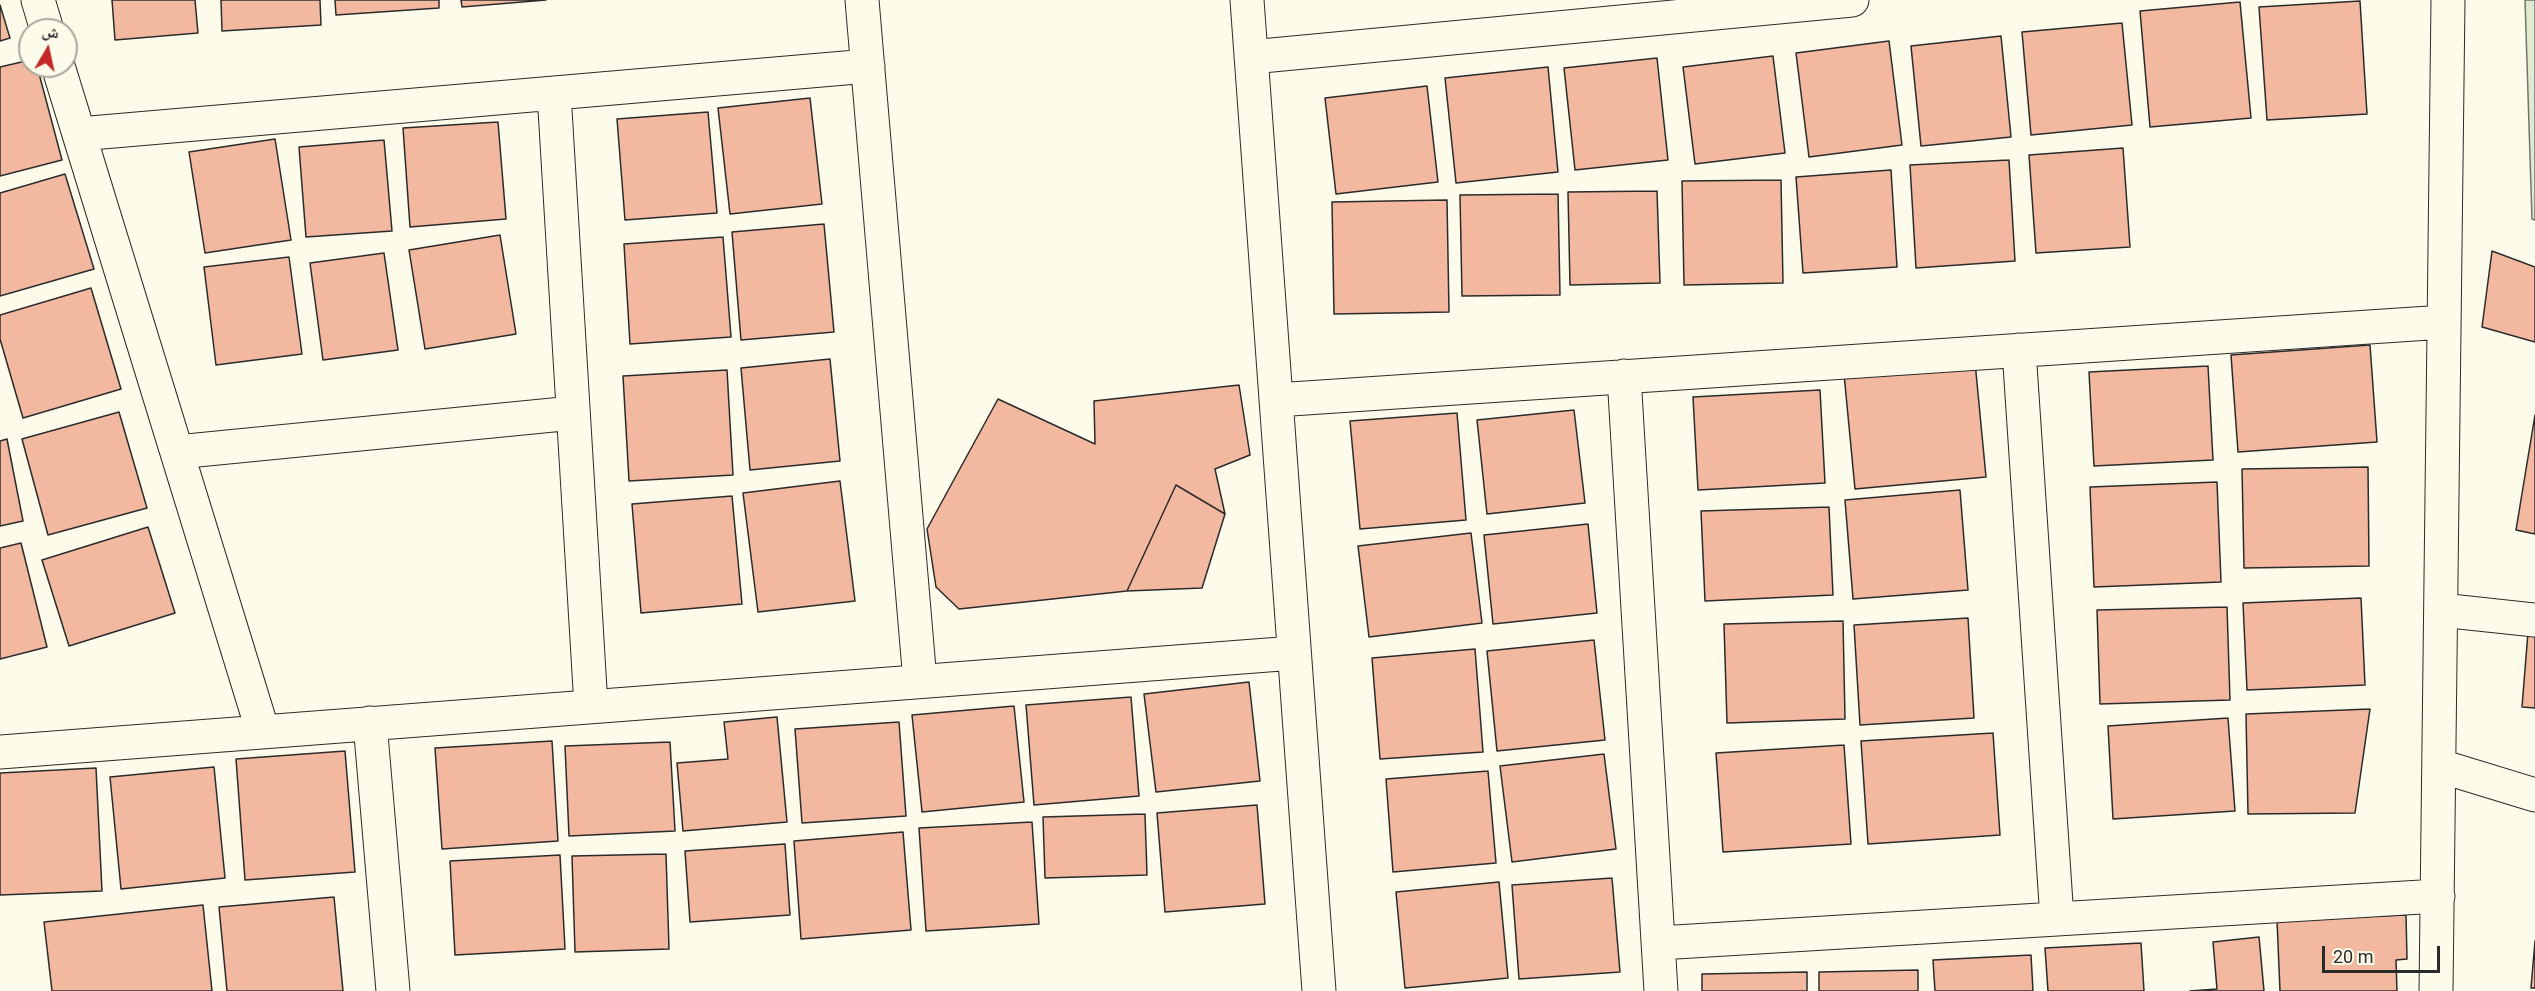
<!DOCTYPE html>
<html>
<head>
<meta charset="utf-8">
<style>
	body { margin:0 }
	#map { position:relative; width:2535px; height:991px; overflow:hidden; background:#fdfbea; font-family:Roboto,"Noto Naskh Arabic",sans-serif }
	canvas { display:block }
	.north { position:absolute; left:18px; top:18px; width:60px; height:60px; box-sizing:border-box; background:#fdfbea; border:2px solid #a9a89e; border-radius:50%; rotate:9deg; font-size:16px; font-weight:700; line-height:24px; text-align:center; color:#2b2b2b }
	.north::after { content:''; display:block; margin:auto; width:21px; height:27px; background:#c62828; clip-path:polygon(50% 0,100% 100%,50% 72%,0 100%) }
	.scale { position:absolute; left:2322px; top:946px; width:118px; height:27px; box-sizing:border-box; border:3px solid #2b2b2b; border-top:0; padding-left:8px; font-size:18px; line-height:21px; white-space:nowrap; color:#2b2b2b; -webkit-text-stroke:4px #fdfbea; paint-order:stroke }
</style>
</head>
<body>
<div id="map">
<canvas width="2535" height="991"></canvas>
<div class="north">ش</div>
<div class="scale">20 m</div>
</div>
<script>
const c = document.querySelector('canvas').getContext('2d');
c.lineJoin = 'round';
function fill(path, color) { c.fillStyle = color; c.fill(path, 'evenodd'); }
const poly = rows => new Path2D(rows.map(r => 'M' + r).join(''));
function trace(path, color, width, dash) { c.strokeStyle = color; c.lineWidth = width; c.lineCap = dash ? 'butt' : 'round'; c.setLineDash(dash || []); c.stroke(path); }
const green = poly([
	[2525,0,2535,0,2535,220,2532,219,2525,0]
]);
const building = poly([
	[112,0,195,0,198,33,115,40,112,0],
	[221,0,320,0,321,25,222,31,221,0],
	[335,0,439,0,439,8,336,15,335,0],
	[461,0,546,0,462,7,461,0],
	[2360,1,2367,114,2267,120,2259,7,2360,1],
	[2240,2,2251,118,2150,127,2140,11,2240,2],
	[0,5,10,38,0,41,0,5],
	[2122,23,2132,125,2031,135,2022,32,2122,23],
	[2001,36,2011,137,1921,146,1911,46,2001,36],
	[1889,41,1902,145,1809,157,1796,53,1889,41],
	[1773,56,1785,153,1695,164,1683,67,1773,56],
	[1657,58,1668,160,1575,170,1564,68,1657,58],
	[30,60,30,66,37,66,62,160,0,176,0,67,30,60],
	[1548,67,1558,172,1456,183,1445,78,1548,67],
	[1427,86,1438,182,1336,194,1325,98,1427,86],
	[810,98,822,204,730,214,718,108,810,98],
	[708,112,717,213,625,220,617,119,708,112],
	[498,122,506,219,410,227,403,128,498,122],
	[275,139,291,240,205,253,189,152,275,139],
	[384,140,392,231,306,237,299,147,384,140],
	[2123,148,2130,247,2036,253,2029,155,2123,148],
	[2009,160,2015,261,1916,268,1910,165,2009,160],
	[1891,170,1897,267,1803,273,1796,177,1891,170],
	[65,174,94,269,0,296,0,193,65,174],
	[1781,180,1783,283,1684,285,1682,181,1781,180],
	[1657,191,1660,283,1570,285,1568,192,1657,191],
	[1558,194,1560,295,1462,296,1460,195,1558,194],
	[1447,200,1449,312,1334,314,1332,202,1447,200],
	[824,224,834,332,741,340,732,232,824,224],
	[500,235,516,334,425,349,409,250,500,235],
	[723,237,731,337,630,344,624,244,723,237],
	[2492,251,2535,267,2535,342,2482,327,2492,251],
	[384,253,398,350,323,360,310,263,384,253],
	[289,257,302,354,216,365,204,267,289,257],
	[91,288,121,389,23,418,0,339,0,315,91,288],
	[2370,345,2377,442,2238,452,2231,355,2370,345],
	[830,359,840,461,750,470,741,368,830,359],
	[1975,362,1986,477,1855,489,1844,374,1975,362],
	[2208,366,2213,460,2094,466,2089,372,2208,366],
	[727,370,733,475,629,481,623,376,727,370],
	[1239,385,1250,455,1215,469,1225,514,1176,485,1127,591,959,609,936,587,927,529,998,399,1095,444,1094,401,1239,385],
	[1820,390,1825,483,1698,490,1693,397,1820,390],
	[1574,410,1585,503,1487,514,1477,420,1574,410],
	[119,412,147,508,48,535,22,439,119,412],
	[1457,413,1466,520,1360,529,1350,421,1457,413],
	[2535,415,2535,534,2516,530,2535,415],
	[7,439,23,521,0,526,0,441,7,439],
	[2368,467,2369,566,2244,568,2242,469,2368,467],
	[840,481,855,601,758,612,743,493,840,481],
	[2217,482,2221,582,2094,587,2090,487,2217,482],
	[1176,485,1225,514,1202,588,1127,591,1176,485],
	[1960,490,1968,590,1853,599,1845,500,1960,490],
	[732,496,742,604,641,613,632,504,732,496],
	[1829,507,1833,595,1705,601,1701,511,1829,507],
	[1588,524,1597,613,1493,624,1484,535,1588,524],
	[148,527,175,613,69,646,42,560,148,527],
	[1471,533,1482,623,1369,637,1358,546,1471,533],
	[21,543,47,647,0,659,0,548,21,543],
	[2361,598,2365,685,2247,690,2243,603,2361,598],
	[2227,607,2230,700,2100,704,2097,610,2227,607],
	[1968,618,1974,718,1860,725,1854,625,1968,618],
	[1843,621,1845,719,1727,723,1724,624,1843,621],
	[2528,632,2535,632,2535,708,2522,707,2528,632],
	[1594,640,1605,740,1497,751,1487,651,1594,640],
	[1475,649,1483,752,1380,759,1372,658,1475,649],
	[1249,682,1260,781,1156,792,1144,694,1249,682],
	[1131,697,1139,796,1034,805,1026,705,1131,697],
	[1014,706,1024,802,922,812,912,715,1014,706],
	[2370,709,2355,813,2248,814,2246,714,2370,709],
	[777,717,787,822,683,831,677,763,728,759,724,722,777,717],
	[2228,718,2235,811,2113,819,2108,726,2228,718],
	[899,722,906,816,802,823,795,729,899,722],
	[1993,733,2000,835,1868,844,1861,741,1993,733],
	[552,741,558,841,442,849,435,748,552,741],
	[670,742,675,831,569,836,565,746,670,742],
	[1844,745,1851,844,1723,852,1716,753,1844,745],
	[345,751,355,872,245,880,236,759,345,751],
	[1604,754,1616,849,1512,862,1500,766,1604,754],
	[214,767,225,878,121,889,110,777,214,767],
	[96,768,102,891,0,895,0,773,96,768],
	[1488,771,1496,863,1393,872,1386,779,1488,771],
	[1257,805,1265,904,1165,912,1157,813,1257,805],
	[1145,814,1147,875,1045,878,1043,817,1145,814],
	[1032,822,1039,924,926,931,919,828,1032,822],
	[903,832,911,930,801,939,794,841,903,832],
	[785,844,790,915,690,922,685,851,785,844],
	[666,854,669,949,575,952,572,856,666,854],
	[560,855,565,949,455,955,450,861,560,855],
	[1612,878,1620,972,1519,979,1512,885,1612,878],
	[1499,882,1508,978,1405,988,1396,892,1499,882],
	[334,897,343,991,227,991,219,907,334,897],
	[203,905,212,991,52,991,44,922,203,905],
	[2406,915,2407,959,2396,960,2397,991,2280,991,2277,920,2406,915],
	[2259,937,2264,991,2190,991,2217,989,2213,942,2259,937],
	[2535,941,2535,988,2531,988,2535,941],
	[2141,943,2144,991,2048,991,2045,948,2141,943],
	[2031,955,2033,991,1935,991,1933,960,2031,955],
	[1918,970,1918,991,1819,991,1819,972,1918,970],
	[1807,972,1807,991,1702,991,1702,974,1807,972]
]);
const street = poly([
	[38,0,47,30],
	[862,0,920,681],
	[1247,0,1319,991],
	[1251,57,1852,0],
	[58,66,263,732],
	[554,93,591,706],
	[79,134,868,66],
	[2019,350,2057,919],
	[1624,376,1661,991],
	[1276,400,2444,322],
	[177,452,573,413],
	[2441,610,2535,620],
	[370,723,393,991],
	[0,752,1294,653],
	[2440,766,2535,795],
	[1659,943,2438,896],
	[2436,991,2448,0]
]);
fill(green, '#deebd1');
trace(green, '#74746e', 1.5);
fill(building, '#f2b8a0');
trace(building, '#2b2b2b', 1.5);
trace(street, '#2b2b2b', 35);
trace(street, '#fdfbea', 33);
</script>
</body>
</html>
